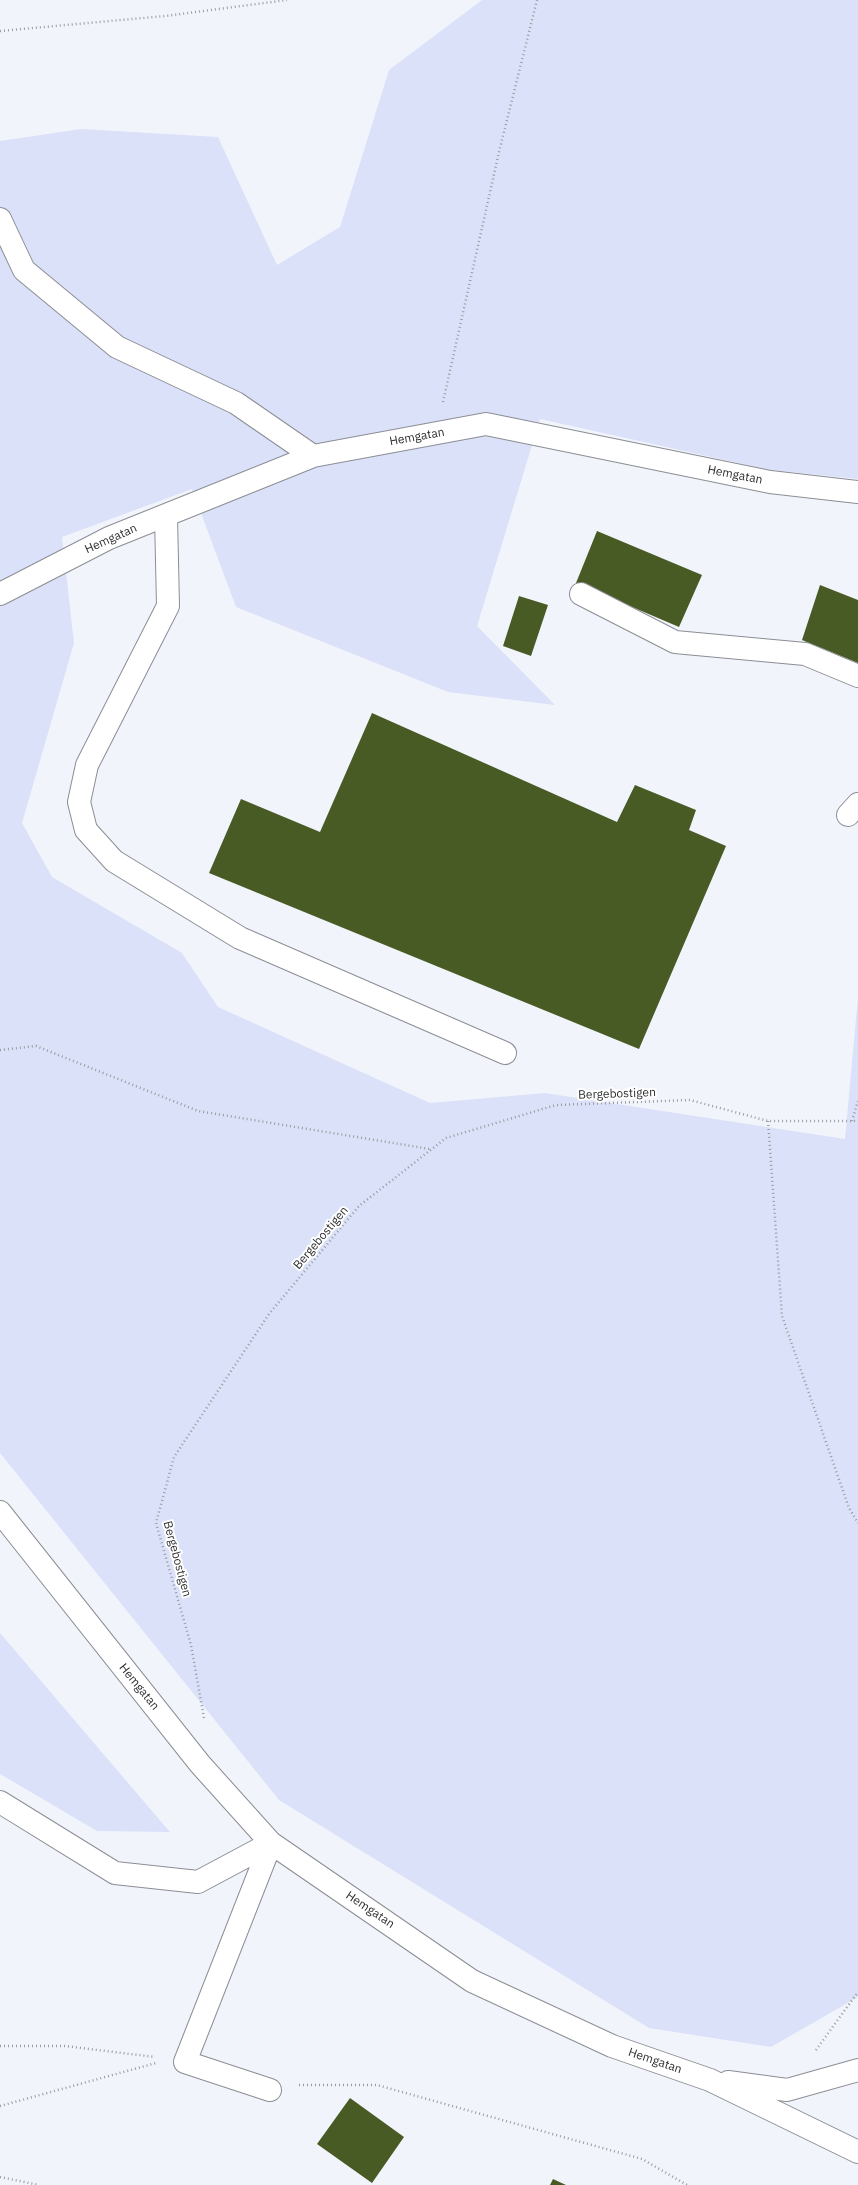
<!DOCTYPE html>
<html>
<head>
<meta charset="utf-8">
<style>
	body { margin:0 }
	canvas { display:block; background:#f2f4fc }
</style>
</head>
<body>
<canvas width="858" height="2185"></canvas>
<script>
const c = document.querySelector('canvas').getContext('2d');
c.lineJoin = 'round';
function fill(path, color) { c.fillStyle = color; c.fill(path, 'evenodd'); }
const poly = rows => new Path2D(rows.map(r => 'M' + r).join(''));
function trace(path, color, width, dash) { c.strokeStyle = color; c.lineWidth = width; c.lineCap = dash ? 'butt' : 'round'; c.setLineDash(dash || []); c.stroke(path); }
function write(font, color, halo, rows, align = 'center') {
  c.font = font + ' "IBM Plex Sans",sans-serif'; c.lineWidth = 4; c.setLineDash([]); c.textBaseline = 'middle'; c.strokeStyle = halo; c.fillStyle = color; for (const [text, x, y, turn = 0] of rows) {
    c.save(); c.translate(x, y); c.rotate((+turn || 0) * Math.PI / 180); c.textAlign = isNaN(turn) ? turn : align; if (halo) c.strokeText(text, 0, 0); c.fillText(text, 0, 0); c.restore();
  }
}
const green = poly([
	[482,0,858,0,858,479,770,470,540,419,477,626,555,705,448,692,236,607,192,489,62,537,74,643,22,823,52,877,182,953,218,1007,430,1103,545,1093,845,1139,858,997,858,1997,771,2047,649,2028,279,1800,0,1453,0,141,81,129,218,137,277,265,340,227,389,70],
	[0,1633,170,1832,97,1831,0,1774]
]);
const building = poly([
	[597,531,702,575,679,627,576,583],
	[820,585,858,600,858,663,802,640],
	[519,596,548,605,531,656,503,646],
	[372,713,617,822,635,785,696,810,689,830,726,846,639,1049,209,873,241,799,320,832],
	[350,2098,404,2137,372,2183,317,2144],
	[553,2179,566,2185,550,2185]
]);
const path = poly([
	[0,31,165,16,287,0],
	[443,402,499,152,537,0],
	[0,1050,36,1046,198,1111,430,1149],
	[768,1121,782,1316,849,1508,858,1523],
	[852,1121,858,1101],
	[204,1718,191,1645,156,1523,174,1457,269,1314,359,1206,446,1138,556,1105,690,1100,768,1121,858,1121],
	[0,2046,65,2046,155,2057],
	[816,2050,858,1992],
	[299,2085,377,2085,642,2159,687,2185],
	[0,2106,156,2063],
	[0,2177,39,2185]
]);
const minor = poly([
	[0,219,24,270,117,347,236,403,313,456],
	[166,516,168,606,87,765,79,802,86,830,114,861,240,938,505,1053],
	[0,594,109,538,313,456,486,424,770,482,858,492],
	[581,594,675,642,805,654,858,676],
	[848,815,858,804],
	[0,1512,200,1764,271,1843,472,1981,612,2046,710,2080,858,2152],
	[0,1802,115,1873,198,1882,271,1843],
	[728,2082,787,2090,858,2070],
	[270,2090,185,2062,271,1843]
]);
const streetNames = [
	["Hemgatan",417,437,-10],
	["Hemgatan",735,475,11],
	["Hemgatan",111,539,-24],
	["Bergebostigen",617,1094,-2],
	["Bergebostigen",321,1238,-50],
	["Bergebostigen",177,1559,75],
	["Hemgatan",139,1687,51],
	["Hemgatan",370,1910,34],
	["Hemgatan",655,2061,19]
];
fill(green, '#dbe1f8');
fill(building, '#495b25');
trace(minor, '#8c8e95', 24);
trace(path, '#999ba0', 2.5, [1, 3]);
trace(minor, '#fff', 22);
write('12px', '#2d2e31', '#fff', streetNames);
</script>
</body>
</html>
